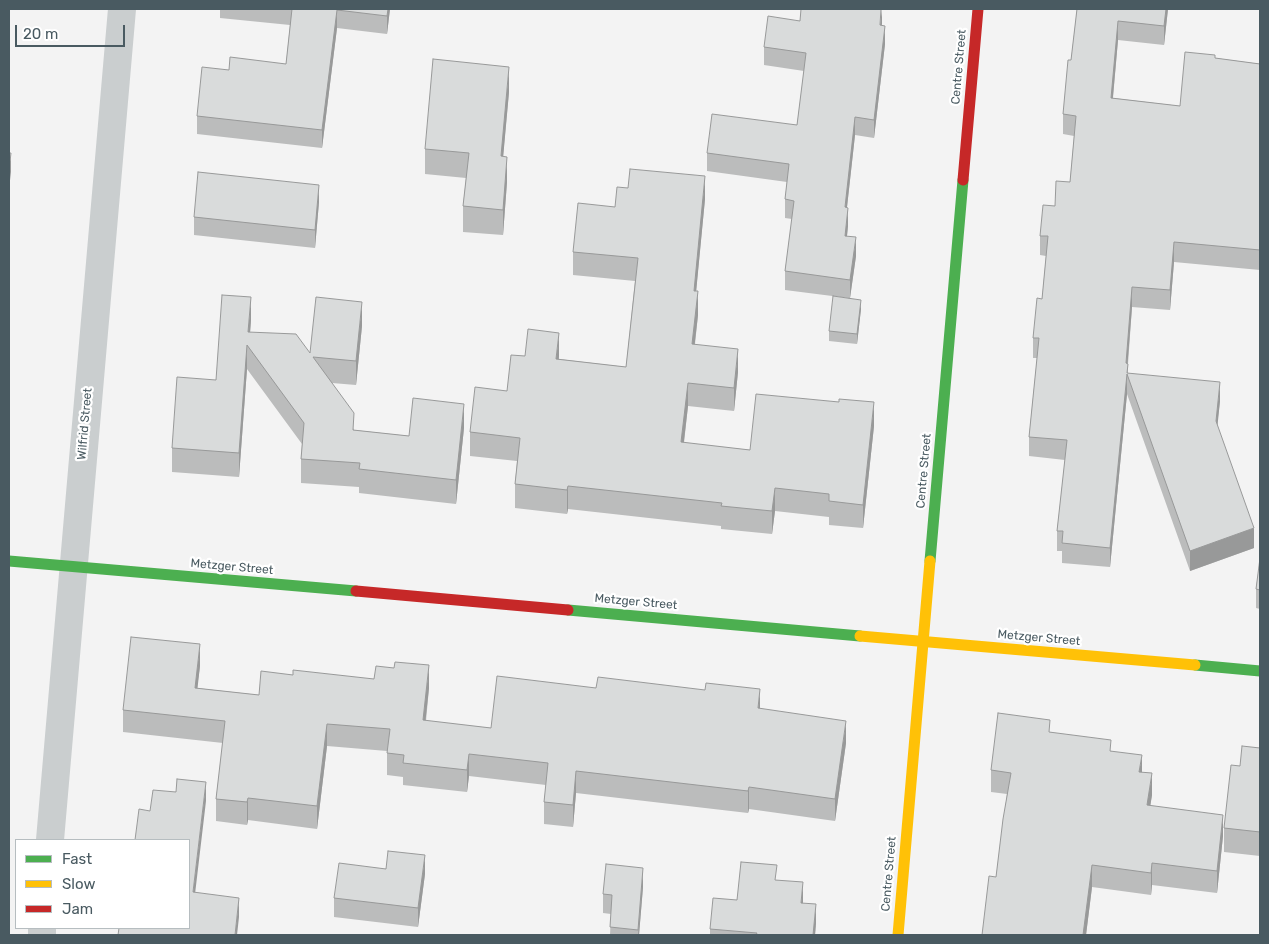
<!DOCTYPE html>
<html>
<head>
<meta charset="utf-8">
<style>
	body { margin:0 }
	#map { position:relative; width:1269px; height:944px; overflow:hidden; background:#f3f3f3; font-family:Rubik,sans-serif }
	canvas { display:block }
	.frame { position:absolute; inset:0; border:10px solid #495a61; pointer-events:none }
	.legend { position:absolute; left:15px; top:839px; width:175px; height:90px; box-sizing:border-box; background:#fff; border:1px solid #b6bdc0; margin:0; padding:6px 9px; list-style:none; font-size:15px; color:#495a61 }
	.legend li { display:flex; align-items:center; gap:10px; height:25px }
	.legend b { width:25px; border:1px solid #b6bdc0 }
	.scale { position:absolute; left:15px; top:25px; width:110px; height:22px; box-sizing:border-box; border:2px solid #495a61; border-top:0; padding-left:6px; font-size:15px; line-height:18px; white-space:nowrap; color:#495a61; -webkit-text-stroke:4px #fff; paint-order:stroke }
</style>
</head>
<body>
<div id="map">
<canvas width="1269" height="944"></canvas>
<div class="frame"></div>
<ul class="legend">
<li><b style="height:6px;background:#4caf50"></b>Fast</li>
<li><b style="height:6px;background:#ffc107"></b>Slow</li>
<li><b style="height:6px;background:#c62828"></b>Jam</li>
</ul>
<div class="scale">20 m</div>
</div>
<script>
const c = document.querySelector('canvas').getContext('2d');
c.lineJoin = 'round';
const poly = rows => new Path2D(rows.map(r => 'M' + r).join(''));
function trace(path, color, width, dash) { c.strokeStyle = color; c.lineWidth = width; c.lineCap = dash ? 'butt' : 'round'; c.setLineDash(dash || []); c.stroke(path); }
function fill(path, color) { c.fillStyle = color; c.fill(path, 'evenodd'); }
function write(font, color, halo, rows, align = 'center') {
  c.font = font + ' Rubik,sans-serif'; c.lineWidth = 4.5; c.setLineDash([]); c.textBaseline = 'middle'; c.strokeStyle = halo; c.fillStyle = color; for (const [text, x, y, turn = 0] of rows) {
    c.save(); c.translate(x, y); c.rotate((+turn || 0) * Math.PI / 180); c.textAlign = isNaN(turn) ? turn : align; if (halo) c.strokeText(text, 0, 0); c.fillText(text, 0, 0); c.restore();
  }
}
const street = poly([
	[50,840,122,9],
	[42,935,42,928]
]);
const fast = poly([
	[9,561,356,591],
	[930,561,963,180],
	[568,610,860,636],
	[1195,665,1260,671]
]);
const slow = poly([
	[860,636,1195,665],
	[898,935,930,561]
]);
const jam = poly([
	[963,180,978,9],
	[356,591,568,610]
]);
const wall = poly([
	[220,9,390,9,387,34,337,28,322,148,197,134,197,116,229,70,286,64,290,25,220,18],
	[1077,9,1168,9,1164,45,1118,40,1113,98,1180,106,1215,58,1260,64,1260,270,1174,262,1170,310,1132,307,1128,364,1128,373,1220,401,1217,425,1254,548,1190,571,1127,394,1110,567,1062,563,1062,551,1057,551,1057,531,1065,460,1029,456,1029,437,1037,358,1033,358,1033,338,1042,299,1046,256,1040,255,1040,236,1055,206,1070,182,1074,136,1063,134,1063,114,1071,60],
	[800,21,882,25,885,44,874,138,855,135,847,207,848,226,847,236,856,256,850,298,861,309,857,344,829,341,829,331,848,298,785,290,785,271,792,219,785,218,785,199,787,182,707,171,707,153,797,125,804,71,764,65,764,47],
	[509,92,503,156,507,182,503,235,463,232,463,206,466,178,425,174,425,149],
	[705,199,696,291,698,315,695,344,738,372,734,411,688,406,684,443,750,450,874,426,863,528,829,525,829,517,775,511,772,534,721,529,721,526,568,509,567,514,515,508,515,484,517,461,470,456,470,432,507,391,525,356,559,356,559,359,626,367,635,281,573,275,573,252,615,207],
	[319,202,315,248,194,235,194,217],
	[251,320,250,332,310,353,362,326,356,385,332,383,354,430,409,436,464,428,456,504,359,493,359,487,301,483,301,459,302,444,247,369,239,477,172,472,172,448,216,380],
	[1260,558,1260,609,1256,608,1256,589],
	[200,666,197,688,259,695,293,675,429,688,426,721,491,728,760,708,846,743,835,821,749,809,748,813,576,793,573,827,544,824,544,802,546,785,469,776,467,792,403,785,403,777,387,775,387,751,327,746,317,829,248,820,247,825,216,821,216,799,223,743,123,732,123,710],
	[1050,732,1111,751,1142,772,1152,795,1150,806,1223,836,1217,893,1152,885,1151,895,1092,887,1086,935,982,935,996,877,1007,794,991,792,991,770],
	[1260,748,1260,856,1224,852,1224,828,1240,766],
	[425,874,418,927,334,917,334,898],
	[777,880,803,903,816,923,815,935,710,935,710,929,737,900],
	[643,887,639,935,610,935,611,914,603,913,603,894]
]);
const shadedWall = poly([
	[388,9,390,9,387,34,387,16],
	[882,9,882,24,880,43,880,25],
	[1166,9,1168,9,1164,45,1164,26],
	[337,10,337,28,322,148,322,130],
	[1118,21,1118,40,1111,118,1111,98],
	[885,26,885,44,874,138,874,120],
	[509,67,509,92,501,181,501,156],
	[855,117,855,135,845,225,845,207],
	[11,153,11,172,9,189,9,170],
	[507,157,507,182,503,235,503,210],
	[705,176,705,199,694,314,694,291],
	[319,185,319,202,315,248,315,230],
	[848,208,848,226,845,254,845,236],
	[856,237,856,256,850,298,850,280],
	[1174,242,1174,262,1170,310,1170,290],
	[1132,287,1132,307,1126,383,1126,363],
	[698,291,698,315,692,367,692,344],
	[251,297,251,320,249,347,248,332],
	[861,300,861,309,857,344,857,334],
	[362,302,362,326,356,385,356,361],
	[559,333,559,356,556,382,556,359],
	[247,345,247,369,239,477,239,453],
	[738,349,738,372,734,411,734,388],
	[1127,374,1127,394,1110,567,1110,548],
	[1220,382,1220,401,1216,440,1216,421],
	[688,383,688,406,681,466,681,442],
	[874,402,874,426,863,528,863,505],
	[464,404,464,428,456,504,456,480],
	[568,486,568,509,567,514,567,490],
	[775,488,775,511,772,534,772,511],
	[1254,528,1254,548,1190,571,1190,551],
	[200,644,200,666,195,710,195,688],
	[429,665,429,688,423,743,423,720],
	[760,689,760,712,758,708],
	[846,721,846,743,835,821,835,799],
	[327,724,327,746,317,829,317,806],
	[469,754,469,776,467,792,467,770],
	[1142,755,1142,776,1139,772],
	[576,771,576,793,573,827,573,805],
	[1152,773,1152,795,1147,827,1147,805],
	[206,782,206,801,193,911,193,892],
	[749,787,749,809,748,813,748,791],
	[248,798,248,820,247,825,247,802],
	[1223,815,1223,836,1217,893,1217,871],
	[425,855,425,874,418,927,418,908],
	[1152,863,1152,885,1151,895,1151,873],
	[1092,865,1092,887,1086,935,1083,935],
	[643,868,643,887,639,935,638,935],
	[803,882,803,902,801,922,801,903],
	[239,898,239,917,237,935,235,935],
	[816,904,816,923,815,935,813,935]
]);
const building = poly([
	[292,9,388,9,387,16,337,10,322,130,197,116,202,67,229,70,230,57,286,64,292,9],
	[801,9,881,9,880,25,885,26,874,120,855,117,845,207,848,208,845,236,856,237,850,280,785,271,794,201,785,199,789,164,707,153,712,114,797,125,806,53,764,47,768,16,800,21,801,9],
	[1077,9,1166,9,1164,26,1118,21,1111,98,1180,106,1185,52,1215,55,1215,58,1260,64,1260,250,1174,242,1170,290,1132,287,1126,363,1128,364,1127,373,1220,382,1216,421,1254,528,1190,551,1127,374,1110,548,1062,543,1063,531,1057,531,1067,440,1029,437,1039,338,1033,338,1037,298,1042,299,1048,236,1040,236,1043,205,1055,206,1056,181,1070,182,1076,116,1063,114,1068,60,1071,60,1077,9],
	[433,59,509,67,501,156,507,157,503,210,463,206,469,153,425,149,433,59],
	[9,153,11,153,9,170,9,153],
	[630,169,705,176,694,291,698,291,692,344,738,349,734,388,688,383,681,442,750,450,756,394,839,402,839,399,874,402,863,505,829,501,829,494,775,488,772,511,721,506,722,503,568,486,567,490,515,484,520,438,470,432,475,387,507,391,511,355,525,356,528,329,559,333,556,359,626,367,638,258,573,252,578,203,615,207,617,187,628,188,630,169],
	[198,172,319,185,315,230,194,217,198,172],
	[222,295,251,297,248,332,296,334,310,353,316,297,362,302,356,361,313,357,354,413,353,430,409,436,413,398,464,404,456,480,359,469,360,463,301,459,304,423,247,345,239,453,172,448,177,377,216,380,222,295],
	[833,296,861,300,857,334,829,331,833,296],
	[1260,558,1260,590,1256,589,1260,558],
	[131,637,200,644,195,688,259,695,261,671,293,675,293,670,374,679,376,666,394,668,395,662,429,665,423,720,491,728,497,676,596,688,598,677,705,690,706,683,760,689,758,708,846,721,835,799,749,787,748,791,576,771,573,805,544,802,548,763,469,754,467,770,403,763,404,755,387,753,390,729,327,724,317,806,248,798,247,802,216,799,225,721,123,710,131,637],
	[998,713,1050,720,1049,732,1111,740,1110,751,1142,755,1139,772,1152,773,1147,805,1223,815,1217,871,1152,863,1151,873,1092,865,1083,935,982,935,989,876,996,877,1003,819,1011,773,991,770,998,713],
	[1242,746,1260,748,1260,832,1224,828,1231,765,1240,766,1242,746],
	[177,779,206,782,193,892,239,898,235,935,118,935,119,928,189,928,189,840,135,840,139,809,150,811,153,790,176,792,177,779],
	[388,851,425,855,418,908,334,898,339,863,386,869,388,851],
	[741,862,777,865,775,880,803,882,801,903,816,904,813,935,756,935,757,933,710,929,713,898,737,900,741,862],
	[606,864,643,868,638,930,610,927,612,895,603,894,606,864]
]);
const streetNames = [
	["Centre Street",959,67,-85],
	["Wilfrid Street",85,424,-85],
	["Centre Street",924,471,-85],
	["Metzger Street",232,567,5],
	["Metzger Street",636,602,5],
	["Metzger Street",1039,638,5],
	["Centre Street",889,874,-85]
];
trace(street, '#cacecf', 28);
trace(fast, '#4caf50', 11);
trace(slow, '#ffc107', 11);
trace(jam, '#c62828', 11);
fill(wall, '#bbbcbc');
fill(shadedWall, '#989999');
fill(building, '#d9dbdb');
trace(building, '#989999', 1);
write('12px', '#495a61', '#fff', streetNames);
</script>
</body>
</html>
